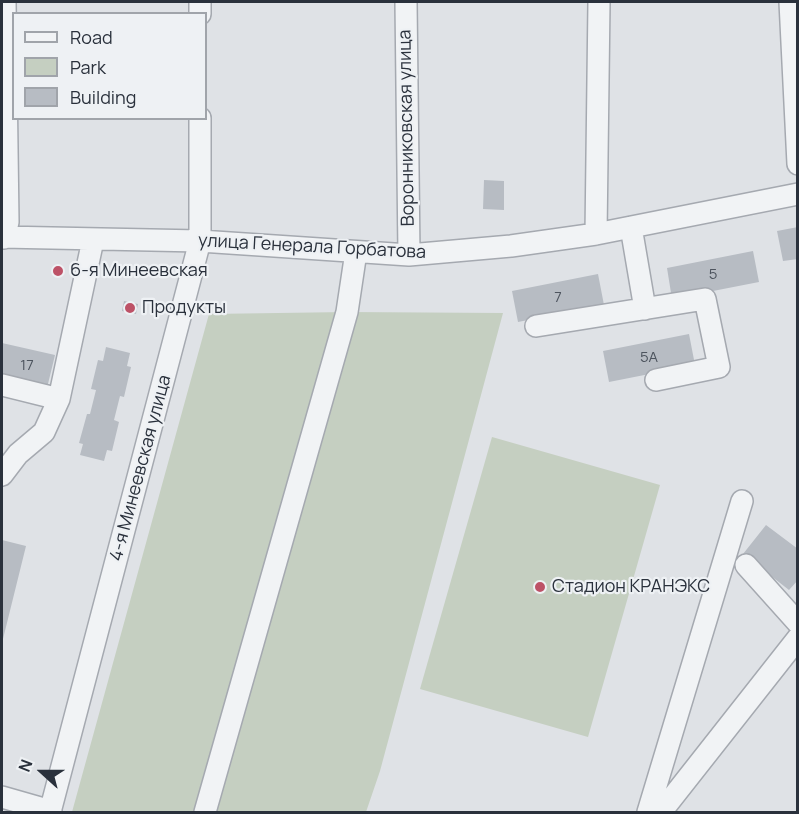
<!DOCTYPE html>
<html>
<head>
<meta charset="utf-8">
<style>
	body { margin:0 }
	#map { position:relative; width:799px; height:814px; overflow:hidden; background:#dfe2e6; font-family:Manrope,sans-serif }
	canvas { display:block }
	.frame { position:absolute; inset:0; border:3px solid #2a313c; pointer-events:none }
	.legend { position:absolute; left:12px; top:12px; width:195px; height:108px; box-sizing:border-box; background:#eef1f4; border:2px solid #a0a4aa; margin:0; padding:8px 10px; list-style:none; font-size:18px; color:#2a313c }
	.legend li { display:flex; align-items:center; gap:12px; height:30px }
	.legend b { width:30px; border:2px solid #a0a4aa }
	.north { position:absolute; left:12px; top:742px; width:60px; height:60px; -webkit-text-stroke:4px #eef1f4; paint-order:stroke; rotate:291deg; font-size:16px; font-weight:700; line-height:24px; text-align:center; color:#2a313c }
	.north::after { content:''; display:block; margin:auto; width:21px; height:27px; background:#2a313c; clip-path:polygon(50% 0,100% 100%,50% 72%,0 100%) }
</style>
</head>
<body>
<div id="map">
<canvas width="799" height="814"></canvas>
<div class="frame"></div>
<ul class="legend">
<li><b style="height:8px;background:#f1f3f5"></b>Road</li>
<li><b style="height:16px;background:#c5cfc1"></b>Park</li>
<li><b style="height:16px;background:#b7bcc3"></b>Building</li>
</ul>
<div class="north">N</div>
</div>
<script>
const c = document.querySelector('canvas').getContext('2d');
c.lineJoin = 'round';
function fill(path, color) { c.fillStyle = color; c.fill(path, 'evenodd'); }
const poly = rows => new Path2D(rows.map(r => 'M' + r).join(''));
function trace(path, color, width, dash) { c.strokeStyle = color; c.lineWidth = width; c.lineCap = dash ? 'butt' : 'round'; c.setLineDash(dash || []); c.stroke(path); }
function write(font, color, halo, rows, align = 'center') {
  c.font = font + ' Manrope,sans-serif'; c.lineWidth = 4.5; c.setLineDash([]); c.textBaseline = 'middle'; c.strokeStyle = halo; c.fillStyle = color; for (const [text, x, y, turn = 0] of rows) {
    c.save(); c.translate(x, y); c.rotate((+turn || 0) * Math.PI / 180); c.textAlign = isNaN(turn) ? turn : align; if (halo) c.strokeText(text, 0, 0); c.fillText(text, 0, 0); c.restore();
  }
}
const green = poly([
	[347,312,503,313,380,771,366,812,72,812,209,314],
	[492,437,660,485,588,737,420,689]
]);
const building = poly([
	[484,180,504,181,504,210,483,209],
	[798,227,798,259,783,261,777,231],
	[753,251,759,282,672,299,667,268],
	[598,274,604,305,518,322,512,291],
	[124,301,138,304,136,314,122,311],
	[689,334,695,365,609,382,603,351],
	[2,343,55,355,47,388,2,377],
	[106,347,130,353,127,366,131,367,124,397,120,396,114,420,119,422,112,451,107,450,104,461,80,455,83,444,79,443,87,414,90,414,96,390,91,389,98,360,103,361],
	[766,525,798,549,798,580,789,590,743,554],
	[2,540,26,546,2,643]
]);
const minor = poly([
	[200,2,200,14],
	[406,2,409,255],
	[790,2,798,164],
	[631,227,645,309],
	[596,234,599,2],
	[2,237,200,241,409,255,511,246,596,234,798,194],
	[4,238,8,222,5,2],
	[536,326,705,299,719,367,656,380],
	[2,385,59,399],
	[2,475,18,454,44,432,59,399,93,240],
	[746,565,798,623],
	[2,797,51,811],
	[50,812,200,241,200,118],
	[205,812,347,312,356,252],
	[648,812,742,501],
	[661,812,798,638]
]);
const markers = [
	[58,271,6,"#bd5267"],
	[130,308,6,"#bd5267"],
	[540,587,6,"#bd5267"]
];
const numberNames = [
	["5",713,275],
	["7",558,298],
	["5А",649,358],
	["17",27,366]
];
const streetNames = [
	["Воронниковская улица",407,128,-91],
	["улица Генерала Горбатова",312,247,3],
	["4-я Минеевская улица",141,468,-75]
];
const poiNames = [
	["6-я Минеевская",70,271],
	["Продукты",142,308],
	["Стадион КРАНЭКС",552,587]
];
fill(green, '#c5cfc1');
fill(building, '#b7bcc3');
trace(minor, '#a5a9b0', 24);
trace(minor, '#f1f3f5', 21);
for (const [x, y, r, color] of markers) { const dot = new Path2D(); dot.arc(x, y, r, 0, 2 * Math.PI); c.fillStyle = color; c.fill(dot); trace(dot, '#eef1f4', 2); }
write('15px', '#4d545e', null, numberNames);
write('18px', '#2a313c', '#eef1f4', streetNames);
write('18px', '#2a313c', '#eef1f4', poiNames, 'left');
</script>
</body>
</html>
